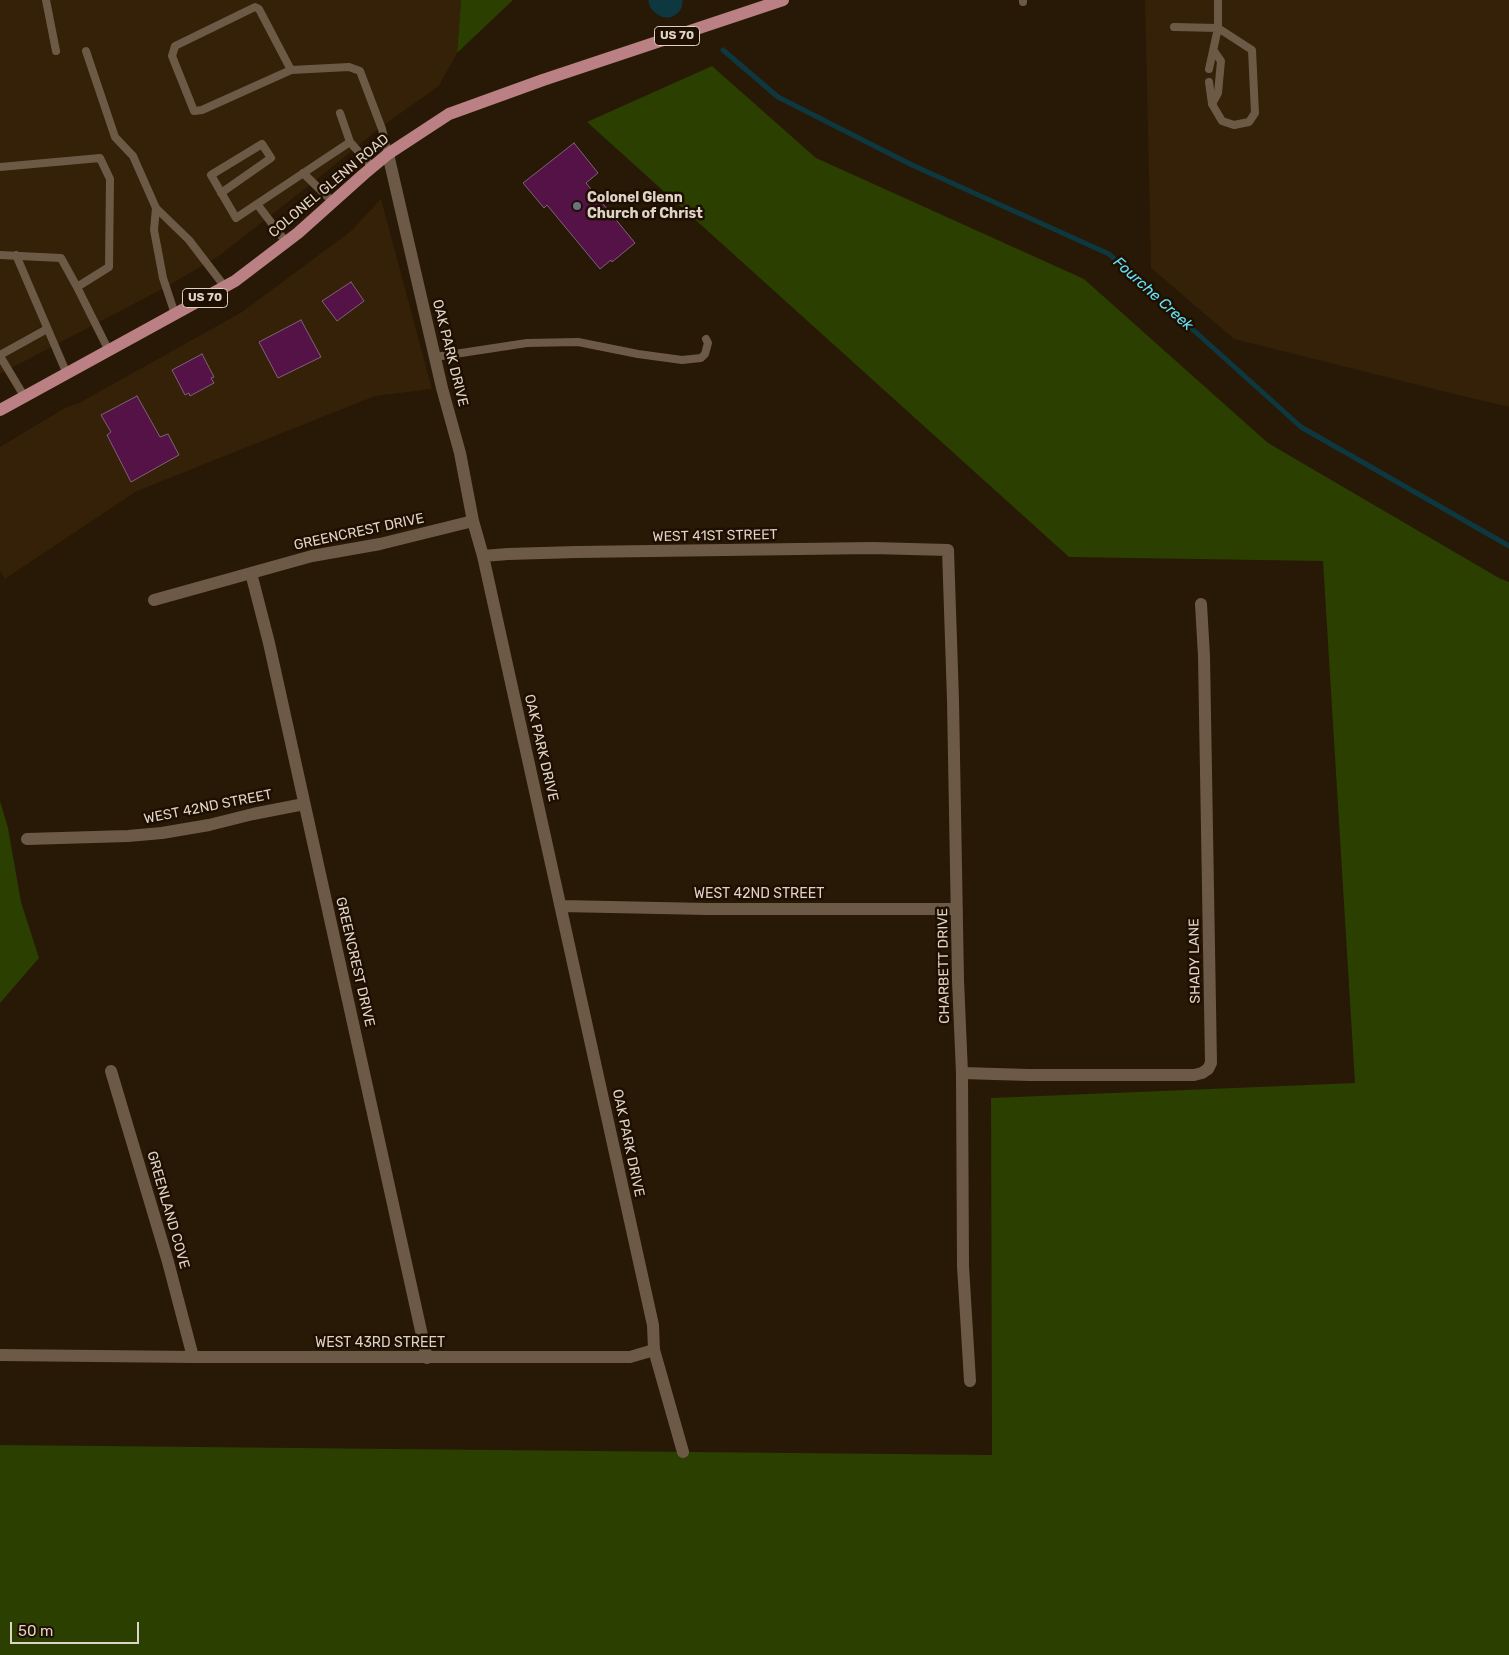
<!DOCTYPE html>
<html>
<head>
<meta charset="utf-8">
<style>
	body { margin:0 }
	#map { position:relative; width:1509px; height:1655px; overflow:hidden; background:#281806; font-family:Rubik,sans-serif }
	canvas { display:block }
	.scale { position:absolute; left:10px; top:1622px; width:129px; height:22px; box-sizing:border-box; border:2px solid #ded3c8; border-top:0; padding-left:6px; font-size:15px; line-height:18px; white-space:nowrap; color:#ded3c8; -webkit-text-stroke:4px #1e0f01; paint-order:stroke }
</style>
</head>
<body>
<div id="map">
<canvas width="1509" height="1655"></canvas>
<div class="scale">50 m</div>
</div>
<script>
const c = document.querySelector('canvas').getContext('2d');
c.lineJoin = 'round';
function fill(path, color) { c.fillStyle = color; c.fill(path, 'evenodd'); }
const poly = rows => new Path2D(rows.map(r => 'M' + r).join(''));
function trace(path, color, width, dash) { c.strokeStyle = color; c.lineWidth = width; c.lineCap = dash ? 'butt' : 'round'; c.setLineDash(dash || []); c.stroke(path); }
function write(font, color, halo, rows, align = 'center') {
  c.font = font + ' Rubik,sans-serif'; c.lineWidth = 5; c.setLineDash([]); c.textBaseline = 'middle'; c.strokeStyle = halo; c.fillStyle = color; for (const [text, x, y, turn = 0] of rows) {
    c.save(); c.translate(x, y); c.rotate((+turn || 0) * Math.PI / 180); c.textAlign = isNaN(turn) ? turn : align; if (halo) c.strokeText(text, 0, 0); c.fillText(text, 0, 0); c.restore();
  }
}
const built = poly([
	[0,0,461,0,457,53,439,86,381,127,311,184,219,256,166,287,0,374],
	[1145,0,1509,0,1509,407,1458,395,1234,339,1151,268],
	[381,199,432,389,375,396,137,491,5,579,0,571,0,447,65,408,79,403,242,312,351,231]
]);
const green = poly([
	[461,0,513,0,457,53],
	[712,66,816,158,1084,279,1268,443,1499,578,1509,582,1509,1655,0,1655,0,1445,992,1455,991,1098,1355,1083,1323,561,1069,557,587,122],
	[0,801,8,828,21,902,39,958,0,1003]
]);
const stream = poly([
	[723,50,778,97,912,165,1109,254,1301,427,1509,546]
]);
const river = poly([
	[664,0,667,2]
]);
const building = poly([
	[574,143,598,173,586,183,635,243,612,262,611,260,600,269,547,205,544,208,523,183,574,143],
	[351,282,364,301,337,321,322,301,351,282],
	[301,320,321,357,278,378,259,342,301,320],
	[202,354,214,377,211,378,214,383,190,396,189,393,185,395,172,370,202,354],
	[137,396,160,437,168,434,179,455,131,482,107,435,111,432,101,415,137,396]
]);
const service = poly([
	[46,0,56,51],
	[1023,0,1023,2],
	[1174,27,1218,28,1252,50,1255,113,1249,122,1234,125,1222,121,1212,104,1209,82],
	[86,51,115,137,133,156,156,208,189,240,225,287],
	[1209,69,1218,28,1218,0],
	[291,70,259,9,255,7,175,46,172,56,194,111,202,110,291,70,349,67,360,71,382,129,388,154],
	[1212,104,1218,93,1221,61,1214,51],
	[350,142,372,167],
	[0,167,100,158,110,179,109,267,77,287,109,351],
	[303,173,333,202],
	[221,193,271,158,262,144,211,175,236,218,257,204],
	[156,208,154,230,163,278,175,314],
	[286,242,257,204,350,142,340,113],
	[0,255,61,258,77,287],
	[16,255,67,374],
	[0,355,47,329],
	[0,356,24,396],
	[435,357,527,343,578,342,638,354,682,360,701,358,705,354,708,343,706,339]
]);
const minor = poly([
	[388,154,442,388,460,453,473,521,483,556,653,1325,654,1350,683,1452],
	[483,556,508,554,577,552,873,548,948,550,953,700,958,980,962,1073,963,1266,970,1381],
	[251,573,269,643,427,1358],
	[154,600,312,556,380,544,473,521],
	[27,839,128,836,162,833,209,825,253,814,304,804],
	[561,906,708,909,957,909],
	[111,1071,168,1262,193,1357],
	[962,1073,1029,1075,1194,1075,1202,1073,1208,1069,1211,1063,1204,656,1201,604],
	[0,1355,193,1357,630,1357,654,1350]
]);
const primary = poly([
	[0,410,235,281,298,233,364,174,388,154,449,114,543,80,783,0]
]);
const markers = [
	[577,206,5,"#6b7280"]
];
const shields = [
	[677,36,45],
	[205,298,45]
];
const shieldNames = [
	["US 70",677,36],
	["US 70",205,298]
];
const streetNames = [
	["COLONEL GLENN ROAD",329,186,-40],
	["OAK PARK DRIVE",450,353,76],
	["GREENCREST DRIVE",359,532,-12],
	["WEST 41ST STREET",715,536,-1],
	["OAK PARK DRIVE",541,748,77],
	["WEST 42ND STREET",208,807,-11],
	["WEST 42ND STREET",759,894],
	["SHADY LANE",1195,961,-91],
	["GREENCREST DRIVE",355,962,77],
	["CHARBETT DRIVE",944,966,-91],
	["OAK PARK DRIVE",628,1143,78],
	["GREENLAND COVE",168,1210,74],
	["WEST 43RD STREET",380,1343]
];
const poiNames = [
	["Colonel Glenn",587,198],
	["Church of Christ",587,214]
];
const waterNames = [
	["Fourche Creek",1153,294,42]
];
fill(built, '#352008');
fill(green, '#2a3f00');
trace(stream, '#0e383f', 5);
trace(river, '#0e383f', 31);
fill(building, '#551247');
trace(building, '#7c6474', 1);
trace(service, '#6d5a46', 8);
trace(minor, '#6d5a46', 12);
trace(primary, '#bb8084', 12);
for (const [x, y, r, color] of markers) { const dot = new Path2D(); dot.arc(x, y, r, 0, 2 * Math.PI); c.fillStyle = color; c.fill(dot); trace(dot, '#1e0f01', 2); }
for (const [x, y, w] of shields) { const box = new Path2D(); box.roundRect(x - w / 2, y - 9.5, w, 19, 4); c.fillStyle = '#1e0f01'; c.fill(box); trace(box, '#ded3c8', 1); }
write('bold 12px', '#ded3c8', null, shieldNames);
write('14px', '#ded3c8', '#1e0f01', streetNames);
write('bold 14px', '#ded3c8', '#1e0f01', poiNames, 'left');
write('italic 15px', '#62e4fb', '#1e0f01', waterNames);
</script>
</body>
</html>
